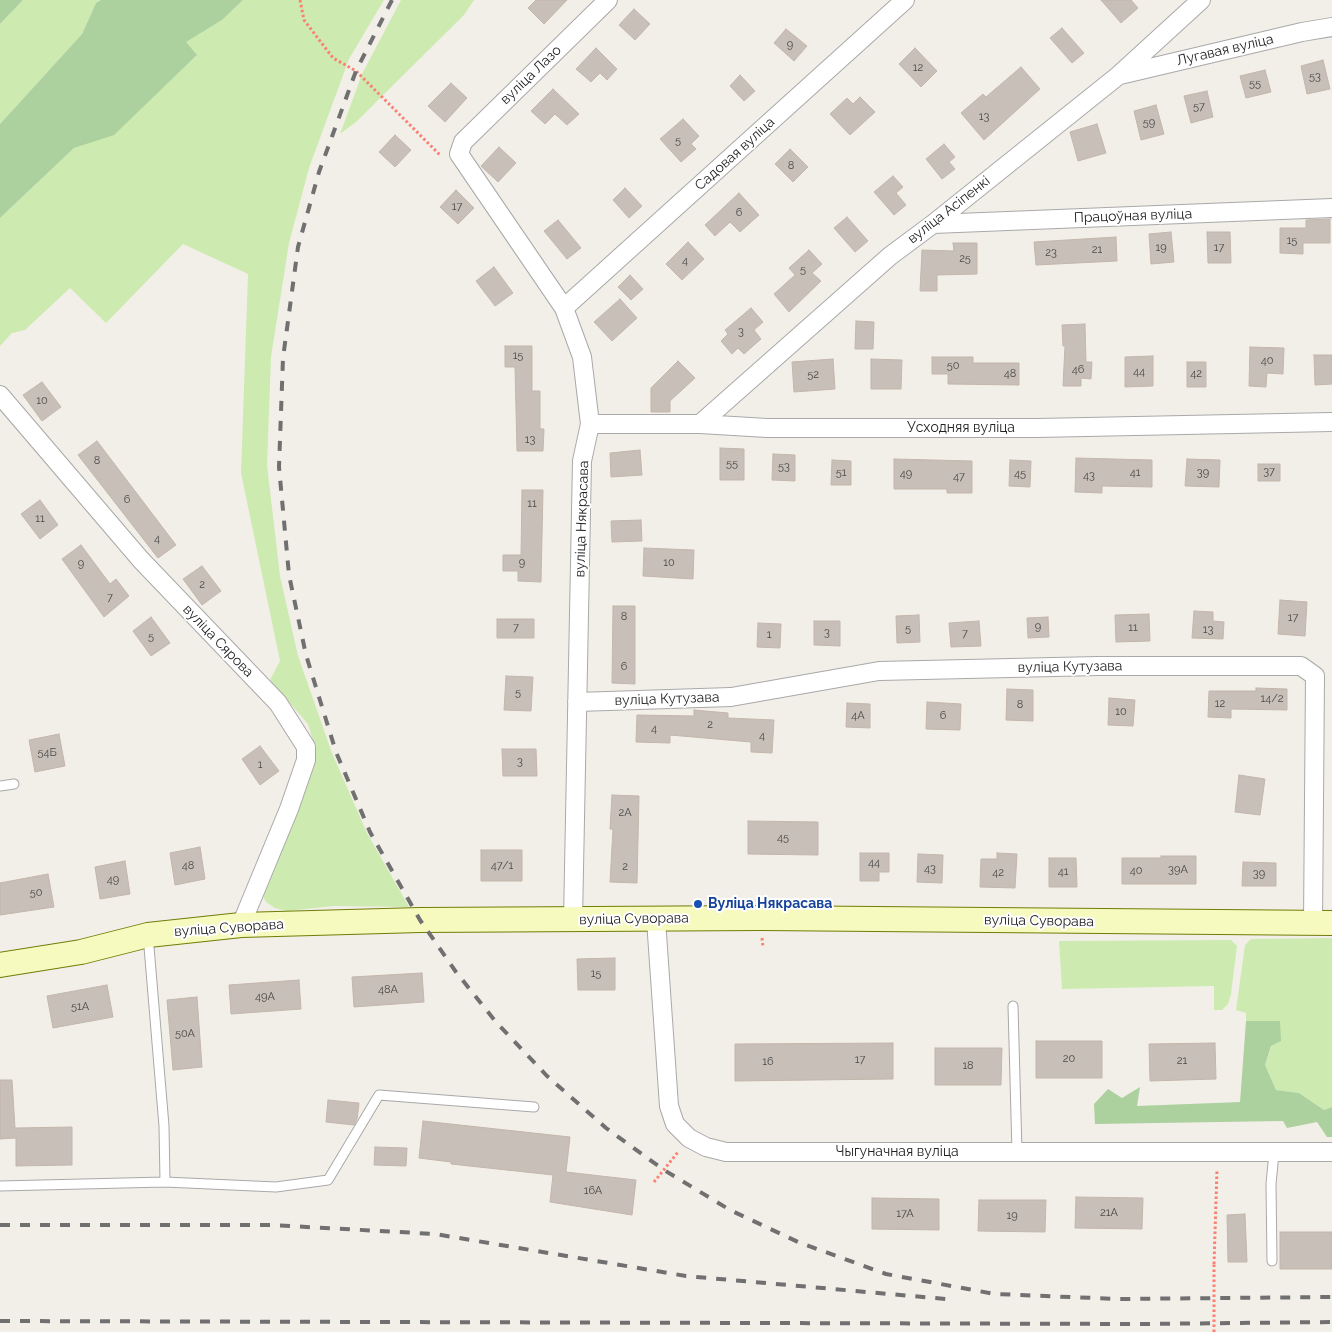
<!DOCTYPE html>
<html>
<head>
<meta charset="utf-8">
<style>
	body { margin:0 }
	canvas { display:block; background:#f2efe9 }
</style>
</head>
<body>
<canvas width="1332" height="1332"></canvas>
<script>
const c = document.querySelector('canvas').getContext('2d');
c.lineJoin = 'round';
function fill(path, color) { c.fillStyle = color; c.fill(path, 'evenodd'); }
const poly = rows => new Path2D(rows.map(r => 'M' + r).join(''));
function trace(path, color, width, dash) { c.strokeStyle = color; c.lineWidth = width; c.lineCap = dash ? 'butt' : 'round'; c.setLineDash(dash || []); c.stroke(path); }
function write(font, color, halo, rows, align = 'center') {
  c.font = font + ' Raleway,sans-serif'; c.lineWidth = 4; c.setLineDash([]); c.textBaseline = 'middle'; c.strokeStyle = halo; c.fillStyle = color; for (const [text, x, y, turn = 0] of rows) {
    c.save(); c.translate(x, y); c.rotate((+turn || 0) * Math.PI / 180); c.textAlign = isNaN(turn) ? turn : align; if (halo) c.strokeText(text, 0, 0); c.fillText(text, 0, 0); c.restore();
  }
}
const grass = poly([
	[23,0,101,0,96,3,82,34,0,124,0,24],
	[243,0,384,0,349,59,309,168,289,243,271,357,267,465,280,576,298,656,332,753,367,833,409,907,333,906,287,911,275,908,266,902,262,894,312,762,314,744,308,724,270,680,280,661,241,473,248,274,183,244,106,323,70,288,25,330,12,333,0,346,0,218,74,148,114,134,196,56,185,42,222,20],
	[401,0,474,0,464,15,356,122,340,134,362,74],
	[1332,938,1332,1107,1324,1110,1299,1093,1276,1090,1265,1065,1280,1021,1246,1021,1246,1013,1236,1010,1245,945,1251,939],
	[1231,940,1237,946,1231,994,1228,1004,1222,1010,1214,1010,1214,986,1062,989,1059,941]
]);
const forest = poly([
	[0,0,23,0,0,24],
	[101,0,243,0,222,20,186,42,197,55,114,135,74,148,0,218,0,124,82,34,96,3],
	[1246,1021,1280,1021,1281,1041,1271,1046,1265,1065,1276,1090,1299,1093,1324,1110,1332,1107,1332,1137,1327,1137,1317,1122,1287,1128,1283,1121,1095,1124,1094,1104,1108,1089,1122,1098,1140,1087,1137,1106,1240,1102]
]);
const building = poly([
	[536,0,567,0,544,24,528,8,536,0],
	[1101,0,1131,0,1138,8,1121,23,1101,0],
	[634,9,650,24,635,40,619,25,634,9],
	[1062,28,1084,53,1072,63,1050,38,1062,28],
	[786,29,807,46,794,61,774,43,786,29],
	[596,48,617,69,607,80,600,73,591,82,576,69,596,48],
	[915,48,937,71,921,87,899,64,915,48],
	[1323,60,1330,89,1307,94,1301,66,1323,60],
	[1021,67,1040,89,984,140,961,113,983,94,986,97,1021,67],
	[1265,70,1271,92,1246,98,1240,76,1265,70],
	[740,75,755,91,744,101,730,86,740,75],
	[451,83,467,98,445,122,428,106,451,83],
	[553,89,579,114,567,125,555,114,545,124,531,111,553,89],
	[1207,91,1213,117,1191,123,1184,96,1207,91],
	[860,97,875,112,850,135,830,114,847,98,853,104,860,97],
	[1156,105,1164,134,1141,140,1134,111,1156,105],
	[683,119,699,136,691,144,696,149,681,162,660,139,683,119],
	[1097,124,1106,153,1078,161,1070,132,1097,124],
	[395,135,411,150,395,167,379,152,395,135],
	[944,144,955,157,949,162,955,169,942,179,926,159,944,144],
	[499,147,516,163,498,182,481,166,499,147],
	[790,149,808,167,793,182,775,164,790,149],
	[893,176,903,187,896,193,906,205,894,215,874,192,893,176],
	[625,188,642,206,629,218,613,200,625,188],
	[456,190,474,208,458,224,440,207,456,190],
	[739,193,759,215,740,232,730,222,715,236,705,225,739,193],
	[847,217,868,241,855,252,834,228,847,217],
	[1330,219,1330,243,1303,243,1303,254,1280,253,1280,228,1306,228,1306,220,1330,219],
	[558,220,581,248,567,259,544,231,558,220],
	[1171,232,1174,262,1151,264,1149,234,1171,232],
	[1207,232,1230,232,1231,263,1208,263,1207,232],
	[1116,237,1117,261,1036,265,1034,242,1116,237],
	[688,242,704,259,682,280,666,264,688,242],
	[953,243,977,243,977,274,937,275,937,291,920,291,922,250,954,251,953,243],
	[809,250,822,264,812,273,821,281,789,312,774,294,795,275,789,268,809,250],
	[494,267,513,293,495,306,476,281,494,267],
	[630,275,643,289,631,300,618,287,630,275],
	[620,299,637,318,612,341,594,322,620,299],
	[751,308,763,322,754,330,761,339,744,354,738,348,732,354,721,341,728,334,725,330,751,308],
	[856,321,874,322,873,349,855,349,856,321],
	[1085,324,1086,362,1092,362,1091,379,1081,378,1081,386,1063,386,1065,346,1063,346,1062,325,1085,324],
	[505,346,532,346,532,391,540,391,540,429,544,429,543,451,517,451,515,367,505,367,505,346],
	[1250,347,1284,348,1283,374,1267,373,1266,387,1249,386,1250,347],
	[1314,355,1332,355,1332,384,1315,385,1314,355],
	[1153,356,1153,386,1125,387,1125,357,1153,356],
	[932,357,973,357,973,363,1019,363,1019,385,948,384,948,374,932,374,932,357],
	[833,359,835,389,794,392,792,362,833,359],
	[871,359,902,360,901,389,871,389,871,359],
	[678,361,695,378,670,401,670,412,651,412,651,388,678,361],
	[1187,362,1206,362,1206,387,1187,387,1187,362],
	[42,382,61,407,42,421,23,395,42,382],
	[97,441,176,545,158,558,78,455,97,441],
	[720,448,744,449,744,480,720,480,720,448],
	[640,450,642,475,611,477,610,453,640,450],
	[773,454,795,455,795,481,772,480,773,454],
	[1076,458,1152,460,1152,487,1102,486,1102,493,1075,492,1076,458],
	[894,459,972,461,972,493,947,493,947,489,894,489,894,459],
	[1187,459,1220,460,1219,487,1185,486,1187,459],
	[832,460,851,461,851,485,831,485,832,460],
	[1010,460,1031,461,1030,487,1009,486,1010,460],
	[1258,464,1280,464,1280,481,1258,481,1258,464],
	[522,490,543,490,541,582,518,581,518,571,503,571,503,555,521,555,522,490],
	[40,500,58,525,40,539,21,514,40,500],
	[641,520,642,541,612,542,611,521,641,520],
	[81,545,110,584,116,579,129,596,104,617,62,559,81,545],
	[644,548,694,550,693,579,643,576,644,548],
	[202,566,221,591,202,605,183,579,202,566],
	[1280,600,1307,602,1305,636,1278,634,1280,600],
	[613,606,635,606,635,684,612,683,613,606],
	[1194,611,1213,612,1213,621,1224,622,1223,639,1192,638,1194,611],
	[1149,614,1150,641,1116,642,1115,615,1149,614],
	[919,615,920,642,897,643,896,616,919,615],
	[151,617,170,643,151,656,133,631,151,617],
	[1048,617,1049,637,1028,638,1027,618,1048,617],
	[497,619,534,619,534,638,497,638,497,619],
	[814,621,840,621,840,646,814,645,814,621],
	[979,621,981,646,951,647,949,623,979,621],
	[758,623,781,624,780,648,757,647,758,623],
	[506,676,533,677,531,711,504,710,506,676],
	[1256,688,1287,689,1287,710,1231,709,1231,718,1208,717,1209,691,1256,691,1256,688],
	[1007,689,1033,690,1033,721,1006,720,1007,689],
	[1109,698,1135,700,1133,726,1108,725,1109,698],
	[927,702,961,704,960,730,926,729,927,702],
	[847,703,870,704,870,728,846,727,847,703],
	[694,710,728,713,728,718,774,720,772,753,751,752,751,742,670,735,670,743,636,742,637,715,694,716,694,710],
	[59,734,65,766,35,772,29,740,59,734],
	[260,746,279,771,260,785,242,759,260,746],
	[502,749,536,749,537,776,503,776,502,749],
	[1239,775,1265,779,1260,815,1235,812,1239,775],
	[612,795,639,796,637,883,610,882,613,829,610,829,612,795],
	[748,821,818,822,818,855,748,854,748,821],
	[200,847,205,879,175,885,170,853,200,847],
	[481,850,522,850,522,881,481,881,481,850],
	[860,853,889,853,889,872,879,872,879,881,860,881,860,853],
	[997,853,1017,854,1015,888,980,887,981,859,997,859,997,853],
	[918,854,943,855,942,883,917,882,918,854],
	[1161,856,1196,856,1196,884,1122,884,1122,858,1161,858,1161,856],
	[1049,858,1076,858,1077,887,1049,887,1049,858],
	[125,861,130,894,100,899,95,867,125,861],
	[1243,862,1276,863,1276,886,1242,886,1243,862],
	[48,874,54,907,0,915,0,883,48,874],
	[615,958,615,990,578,990,577,959,615,958],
	[422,973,424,1002,354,1007,352,977,422,973],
	[299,980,301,1009,231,1014,229,985,299,980],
	[107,985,113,1017,53,1028,47,996,107,985],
	[197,997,202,1067,173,1070,167,1000,197,997],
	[1036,1041,1102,1041,1102,1078,1036,1078,1036,1041],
	[893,1043,893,1079,735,1081,735,1044,893,1043],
	[1215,1043,1216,1079,1150,1081,1149,1044,1215,1043],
	[935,1048,1002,1048,1001,1085,935,1085,935,1048],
	[0,1080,12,1080,15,1128,72,1127,72,1165,16,1166,16,1138,0,1139,0,1080],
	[328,1100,359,1103,357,1119,354,1125,326,1122,328,1100],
	[423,1121,570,1137,566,1172,636,1180,632,1215,550,1202,553,1175,451,1164,451,1162,419,1158,423,1121],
	[375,1147,407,1148,406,1166,374,1165,375,1147],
	[1076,1197,1143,1198,1142,1229,1075,1228,1076,1197],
	[872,1198,939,1199,939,1230,872,1229,872,1198],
	[979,1200,1046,1200,1045,1232,978,1231,979,1200],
	[1245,1214,1247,1262,1228,1262,1227,1215,1245,1214],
	[1280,1232,1332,1232,1332,1269,1280,1269,1280,1232]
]);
const path = poly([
	[300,0,304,20,333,58,356,71,440,155],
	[762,938,763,947],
	[654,1182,678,1152],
	[1214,1264,1217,1170]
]);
const lane = poly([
	[0,786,14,784],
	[148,935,164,1126,165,1182],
	[1013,1006,1017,1152],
	[0,1186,165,1182,276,1187,328,1180,379,1095,534,1107],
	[1272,1261,1271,1184,1274,1153]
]);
const street = poly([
	[1120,75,1302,32,1332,27],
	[933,224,1332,208],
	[564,308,905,0],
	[0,395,141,560,278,703,306,747,306,760,289,809,241,925],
	[590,424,700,424,767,428,1037,428,1332,422],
	[700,424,890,256,933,224,1119,75,1201,0],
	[577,702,731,697,879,671,1098,666,1301,666,1315,676,1313,924],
	[573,920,582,461,590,424,582,357,564,308,459,154,463,142,608,0],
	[656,920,669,1106,675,1124,689,1138,706,1147,726,1152,1332,1152]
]);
const secondary = poly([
	[0,965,81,952,148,935,241,925,420,920,761,918,1332,923]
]);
const rail = poly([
	[392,0,356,71,319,172,298,247,283,358,279,467,289,575,306,655,336,752,370,832,420,920,456,972,496,1022,547,1076,606,1128,664,1170,730,1210,798,1242,886,1274,995,1294,1119,1299,1332,1297],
	[0,1225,271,1225,435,1234,686,1276,946,1299],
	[0,1321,1140,1324,1332,1322]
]);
const pathBridge = poly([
	[1214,1332,1214,1264]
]);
const markers = [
	[698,904,5,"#1a4fb4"]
];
const numberNames = [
	["9",790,45],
	["12",918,68],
	["53",1315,77],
	["55",1255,84],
	["57",1199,107],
	["13",984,117],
	["59",1149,123],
	["5",678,141],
	["8",791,166],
	["17",457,207],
	["6",739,213],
	["15",1292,241],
	["19",1161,248],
	["17",1219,248],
	["21",1097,250],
	["23",1051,253],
	["25",965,259],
	["4",685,261],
	["5",803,270],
	["3",741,332],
	["15",518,356],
	["40",1267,361],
	["50",953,366],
	["46",1078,370],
	["44",1139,372],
	["48",1010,374],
	["42",1196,374],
	["52",813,375],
	["10",42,401],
	["13",530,440],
	["8",97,461],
	["55",732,464],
	["53",784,467],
	["37",1269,472],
	["51",841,473],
	["41",1135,473],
	["39",1203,473],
	["49",906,474],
	["45",1020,474],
	["43",1089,476],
	["47",959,477],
	["6",127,500],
	["11",532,504],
	["11",40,519],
	["4",157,539],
	["9",522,563],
	["10",669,563],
	["9",81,564],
	["2",202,585],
	["7",110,598],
	["8",624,617],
	["17",1293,618],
	["9",1038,627],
	["7",516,628],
	["11",1133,628],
	["5",908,629],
	["13",1208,630],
	["3",827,633],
	["7",965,634],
	["1",769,635],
	["5",151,637],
	["6",624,667],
	["5",518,693],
	["14/2",1272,699],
	["12",1220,704],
	["8",1020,705],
	["10",1121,712],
	["4А",858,716],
	["6",943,716],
	["2",710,725],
	["4",654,729],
	["4",762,736],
	["54Б",47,753],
	["3",520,762],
	["1",260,765],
	["2А",625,813],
	["45",783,838],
	["44",874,863],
	["48",188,866],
	["47/1",502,866],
	["2",625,867],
	["43",930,869],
	["39А",1178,870],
	["40",1136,871],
	["41",1063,872],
	["42",998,873],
	["39",1259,874],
	["49",113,880],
	["50",36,893],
	["15",596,974],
	["48А",388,990],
	["49А",265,997],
	["51А",80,1007],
	["50А",185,1034],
	["20",1069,1059],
	["17",860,1060],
	["21",1182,1061],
	["16",768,1062],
	["18",968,1066],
	["16А",593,1191],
	["21А",1109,1213],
	["17А",905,1214],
	["19",1012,1216]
];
const streetNames = [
	["Лугавая вуліца",1225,50,-13],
	["вуліца Лазо",531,75,-44],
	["Садовая вуліца",735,154,-42],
	["вуліца Асіпенкі",949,210,-38],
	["Працоўная вуліца",1133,216,-2],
	["Усходняя вуліца",961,428],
	["вуліца Някрасава",582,519,-88],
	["вуліца Сярова",218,641,46],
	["вуліца Кутузава",1070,667,-1],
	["вуліца Кутузава",667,699,-2],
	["вуліца Суворава",634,919,-1],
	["вуліца Суворава",1039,921,1],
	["вуліца Суворава",229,928,-4],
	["Чыгуначная вуліца",897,1152]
];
const transitNames = [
	["Вуліца Някрасава",708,904]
];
fill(grass, '#cdebb0');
fill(forest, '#add19e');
fill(building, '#c7bfb8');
trace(building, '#c4b6ab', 1);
trace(lane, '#a9a9a9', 11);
trace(street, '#a9a9a9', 20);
trace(secondary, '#707d05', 26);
trace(path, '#fa8072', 3, [2.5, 2.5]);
trace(lane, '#fff', 9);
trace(street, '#fff', 18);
trace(secondary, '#f7fabf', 24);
trace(rail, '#707070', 4, [10, 10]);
trace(pathBridge, '#fa8072', 3, [2.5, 2.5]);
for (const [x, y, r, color] of markers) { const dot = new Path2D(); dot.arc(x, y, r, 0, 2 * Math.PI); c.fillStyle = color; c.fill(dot); trace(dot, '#fff', 2); }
write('11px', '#4b4948', null, numberNames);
write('14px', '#222', '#fff', streetNames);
write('bold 14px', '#164399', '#fff', transitNames, 'left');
</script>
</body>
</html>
